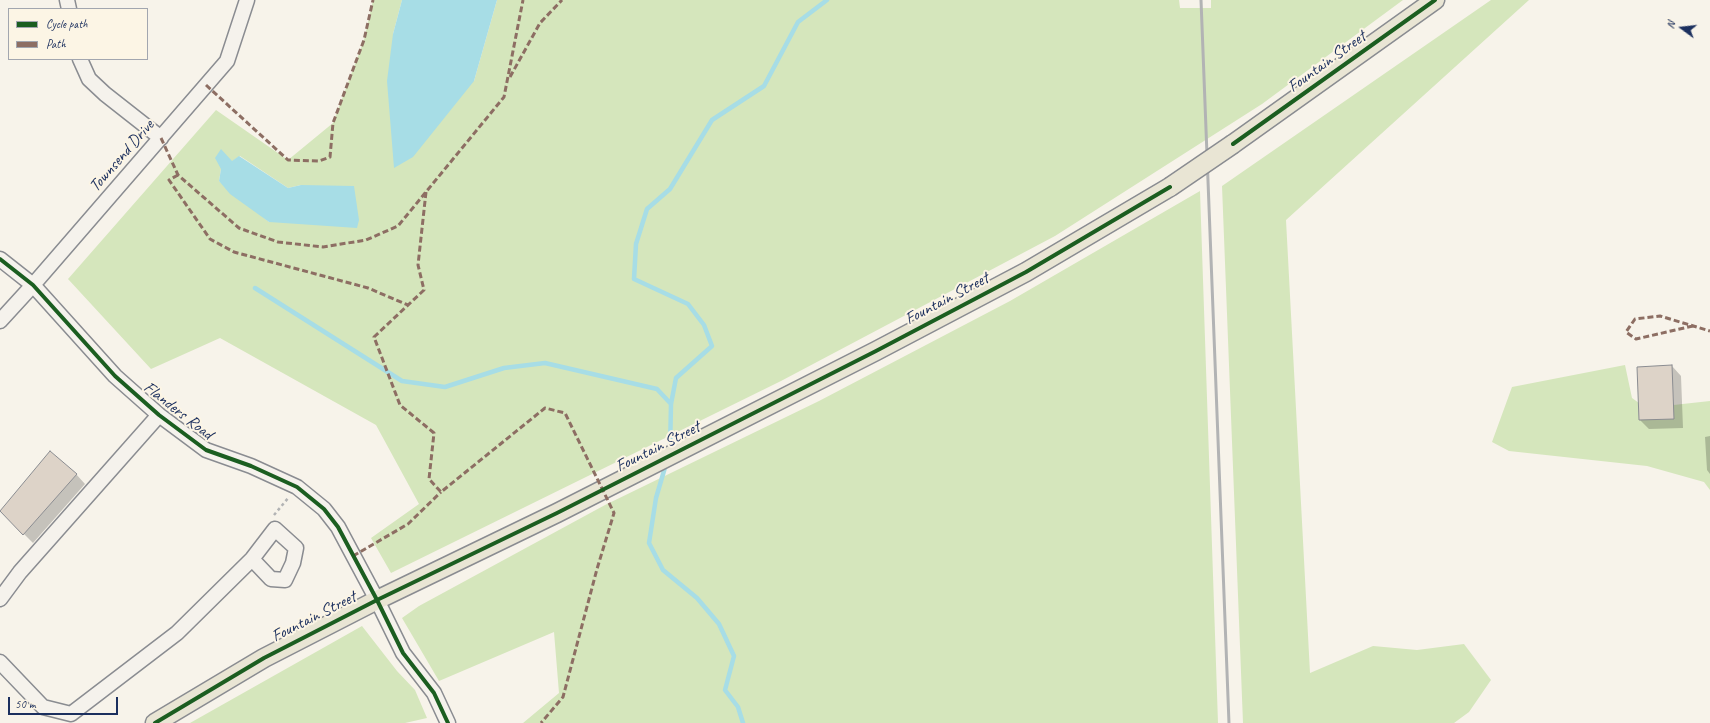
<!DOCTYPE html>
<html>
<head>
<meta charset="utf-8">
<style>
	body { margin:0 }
	#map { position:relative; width:1710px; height:723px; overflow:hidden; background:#f7f3ea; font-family:Caveat,sans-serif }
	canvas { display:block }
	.legend { position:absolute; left:8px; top:8px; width:140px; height:52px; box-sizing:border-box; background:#fcf5e5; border:1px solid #a2a6af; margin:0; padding:5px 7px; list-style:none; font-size:12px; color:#1b2f5e }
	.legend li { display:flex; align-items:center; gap:8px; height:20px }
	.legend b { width:20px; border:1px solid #a2a6af }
	.north { position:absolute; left:1662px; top:8px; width:40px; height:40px; -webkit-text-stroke:3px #fcf5e5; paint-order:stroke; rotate:285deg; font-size:11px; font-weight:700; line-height:16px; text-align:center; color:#1b2f5e }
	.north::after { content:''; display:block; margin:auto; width:14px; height:18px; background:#1b2f5e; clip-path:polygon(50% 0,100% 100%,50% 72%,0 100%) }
	.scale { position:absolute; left:8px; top:697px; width:110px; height:18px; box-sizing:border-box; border:2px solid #1b2f5e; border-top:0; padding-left:5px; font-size:12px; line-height:14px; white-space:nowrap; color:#1b2f5e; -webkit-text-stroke:3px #fcf5e5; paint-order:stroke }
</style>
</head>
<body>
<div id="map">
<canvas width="1710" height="723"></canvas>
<ul class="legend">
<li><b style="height:5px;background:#1b5e20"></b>Cycle path</li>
<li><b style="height:5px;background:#8d6e63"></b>Path</li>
</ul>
<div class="north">N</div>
<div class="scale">50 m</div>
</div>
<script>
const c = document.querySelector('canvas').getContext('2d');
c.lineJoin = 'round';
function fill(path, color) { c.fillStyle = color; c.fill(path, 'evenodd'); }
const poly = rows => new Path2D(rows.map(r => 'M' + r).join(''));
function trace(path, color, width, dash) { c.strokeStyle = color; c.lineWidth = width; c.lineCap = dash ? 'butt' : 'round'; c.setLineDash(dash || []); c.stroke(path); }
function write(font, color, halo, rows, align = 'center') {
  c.font = font + ' Caveat,sans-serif'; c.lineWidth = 4; c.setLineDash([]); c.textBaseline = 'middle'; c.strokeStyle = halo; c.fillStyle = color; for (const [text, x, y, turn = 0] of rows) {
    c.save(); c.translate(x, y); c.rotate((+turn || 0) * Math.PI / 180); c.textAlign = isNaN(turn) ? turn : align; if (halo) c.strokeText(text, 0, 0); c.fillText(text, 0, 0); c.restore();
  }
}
const green = poly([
	[373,0,402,0,393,34,474,81,497,0,1179,0,1180,8,1211,8,1211,0,1403,0,1262,104,1055,236,781,381,391,573,371,538,419,504,376,425,220,338,151,369,68,279,216,110,288,160,333,123,364,40],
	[240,156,288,188,301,185,269,222,219,181,221,169],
	[1491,0,1529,0,1286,220,1310,673,1373,646,1417,650,1464,644,1491,680,1469,712,1454,723,1243,723,1222,186],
	[1200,191,1218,723,523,723,559,693,554,632,439,681,402,618,419,606,605,505,819,401,1010,301],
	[1625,365,1632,398,1646,408,1710,401,1710,490,1704,482,1647,466,1509,451,1492,442,1512,387],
	[362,626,397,671,415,690,427,718,405,723,190,723]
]);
const water = poly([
	[402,0,497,0,474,81,413,157,394,168,387,81,393,34],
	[221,149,232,161,239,156,288,188,301,185,354,186,359,220,357,228,269,222,230,194,219,181,221,169,215,158]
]);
const shadow = poly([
	[1672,366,1681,376,1683,428,1649,429,1640,420],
	[1710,436,1710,474,1707,470,1705,437],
	[76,474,85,484,33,543,1,511]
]);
const stream = poly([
	[255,288,402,381,445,387,504,368,545,363,657,389,671,404],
	[670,451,671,404,676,378,712,346,704,325,688,304,634,279,636,244,647,209,670,189,712,120,764,86,798,22,827,0],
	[666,464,656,498,649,543,663,570,697,598,719,624,734,656,725,690,738,707,743,723]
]);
const building = poly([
	[1672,365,1674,419,1639,420,1637,367,1672,365],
	[50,451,77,474,23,535,0,511,50,451]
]);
const path = poly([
	[274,515,289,497]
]);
const minor = poly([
	[67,0,69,9],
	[80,59,89,79,105,94,161,138],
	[0,259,33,285,115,376,159,415,206,450,251,466,297,487,324,509,338,527,377,600,403,653,434,693,448,723],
	[0,321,33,285,227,61,247,0],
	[0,599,20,572,159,415],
	[0,662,43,707,71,714,177,633,252,559,275,529,296,548,293,563,285,580,271,579,252,559]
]);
const major = poly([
	[1233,144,1435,0],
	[155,723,264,658,377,600,557,513,876,351,1026,272,1170,187]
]);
const rail = poly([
	[1201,0,1229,723]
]);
const majorBridge = poly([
	[1170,187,1233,144]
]);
const quiet = poly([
	[510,77,540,23,562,0],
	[206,85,288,160,319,161,330,157,333,123,364,40,373,0],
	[161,138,178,175,239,228,278,242,323,247,366,240,398,226,504,97,523,0],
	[178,175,169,180,210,239,234,252,368,288,408,305],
	[426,192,418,265,424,290,374,337,400,405,434,433,429,479,441,492,545,408,565,413,614,513,597,569,563,697,541,723],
	[1693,326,1636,339,1626,332,1635,319,1660,316,1710,331],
	[353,556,408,524,441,492]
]);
const cycleway = poly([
	[1233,144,1435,0],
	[0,259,33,285,115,376,159,415,206,450,251,466,297,487,324,509,338,527,377,600,403,653,434,693,448,723],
	[155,723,264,658,377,600,557,513,876,351,1026,272,1170,187]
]);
const streetNames = [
	["Fountain Street",1327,62,-36],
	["Townsend Drive",122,156,-49],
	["Fountain Street",947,299,-28],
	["Flanders Road",178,411,38],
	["Fountain Street",658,447,-27],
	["Fountain Street",314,617,-27]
];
fill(green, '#d5e6bc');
fill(water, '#a7dde6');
fill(shadow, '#0003');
trace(stream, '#a7dde6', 4.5);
fill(building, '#ddd3c8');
trace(building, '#8a8c91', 1);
trace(minor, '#8a8c91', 17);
trace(major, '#8a8c91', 21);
trace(path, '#b2b3b4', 2.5, [3, 3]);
trace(minor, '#f5f2ec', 14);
trace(major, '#e9e5d4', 18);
trace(rail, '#b2b3b4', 3);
trace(majorBridge, '#8a8c91', 21, []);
trace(majorBridge, '#e9e5d4', 18);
trace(quiet, '#8d6e63', 3, [6, 3]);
trace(cycleway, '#1b5e20', 4);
write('17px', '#1b2f5e', '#fcf5e5', streetNames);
</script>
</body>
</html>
